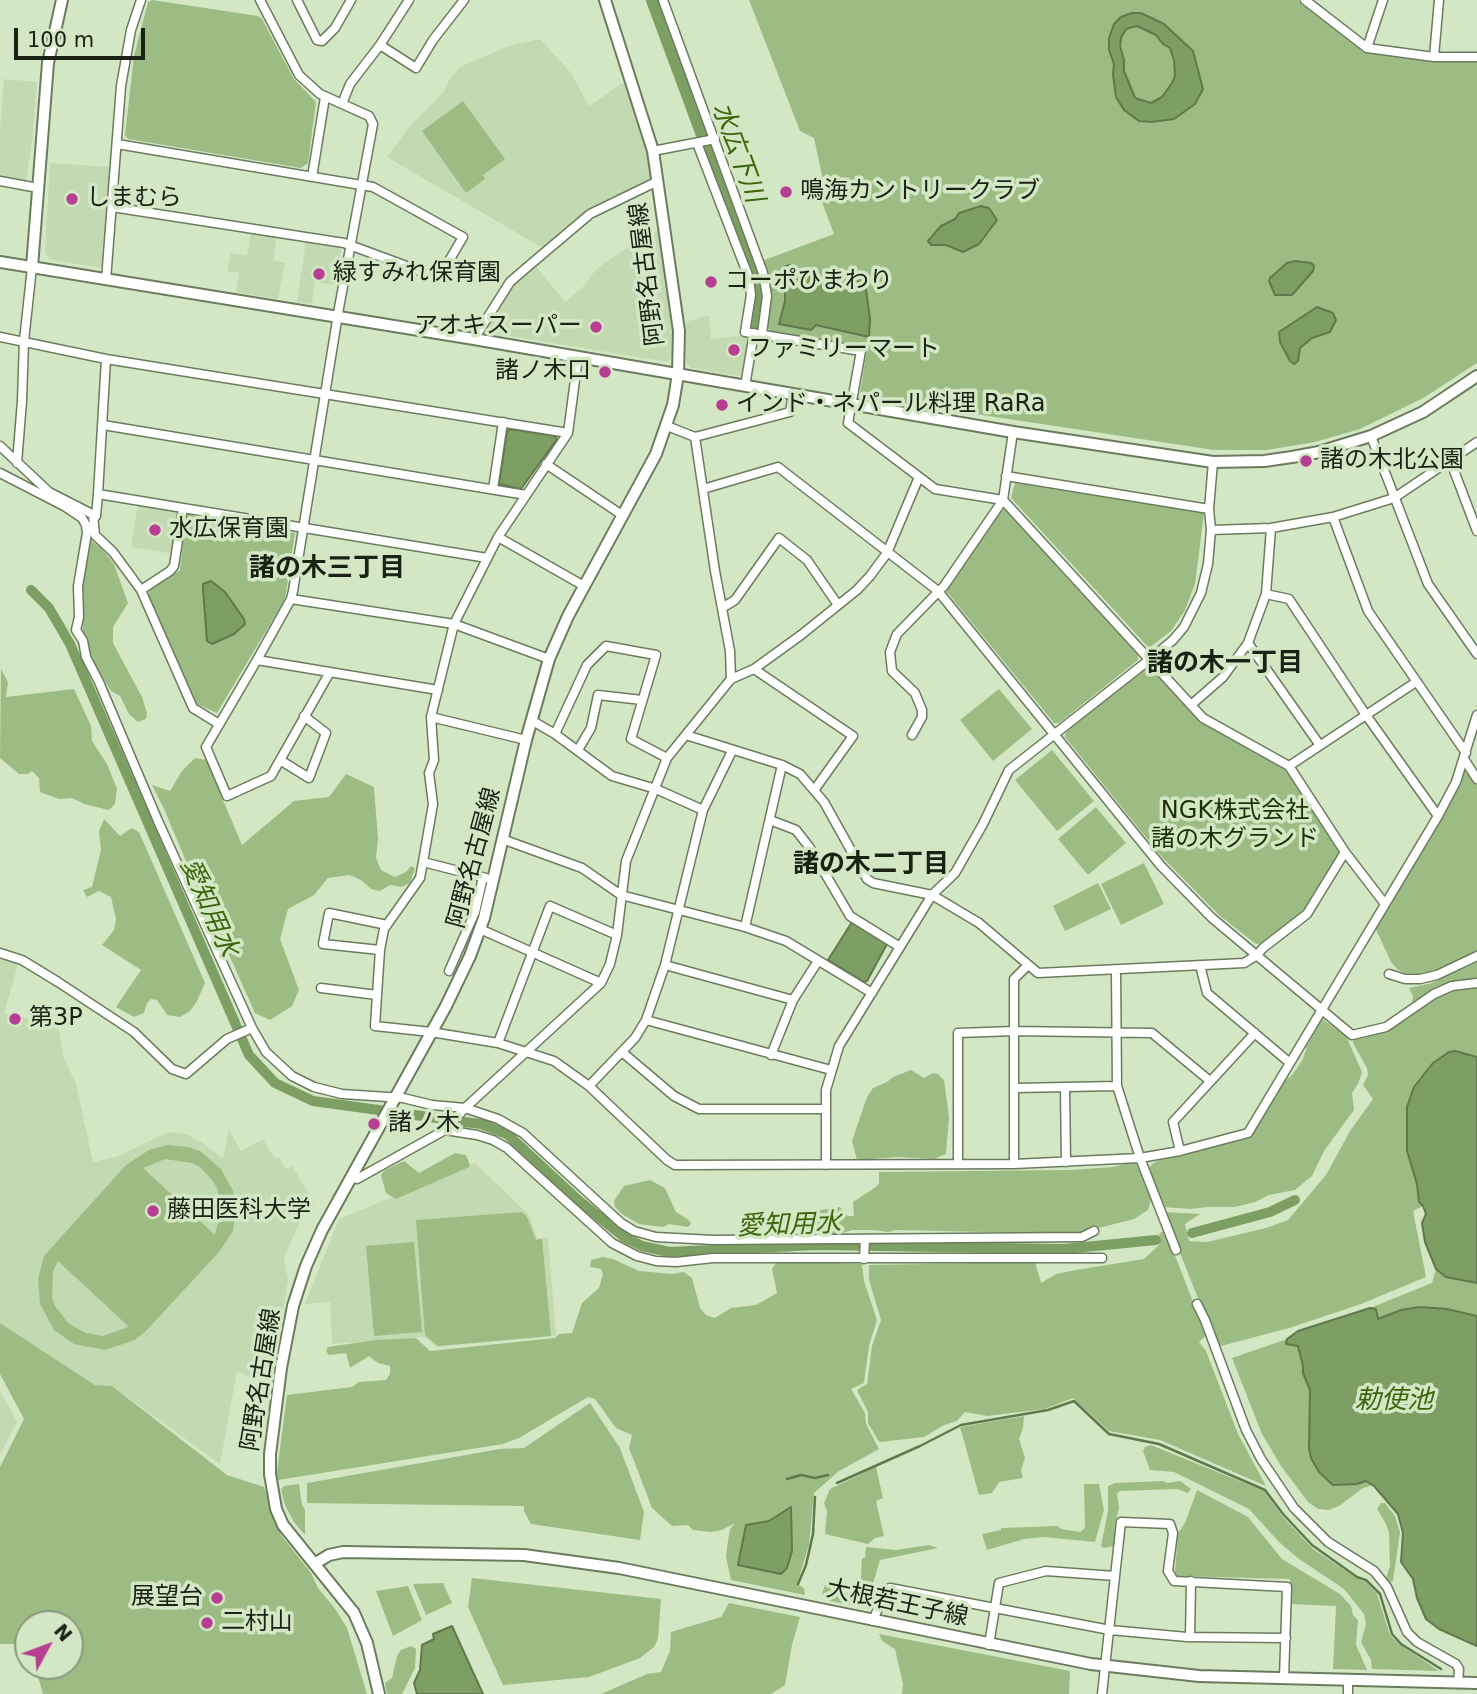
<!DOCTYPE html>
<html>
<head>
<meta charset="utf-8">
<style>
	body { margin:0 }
	#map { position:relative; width:1477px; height:1694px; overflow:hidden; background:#d3e7c5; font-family:"DejaVu Sans",sans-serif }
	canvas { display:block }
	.north { position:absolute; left:14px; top:1610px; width:70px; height:70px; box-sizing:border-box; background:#d3e7c5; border:2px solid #89987f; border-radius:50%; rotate:49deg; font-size:19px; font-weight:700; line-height:28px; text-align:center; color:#1a2115 }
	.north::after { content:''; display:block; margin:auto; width:24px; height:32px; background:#b73e92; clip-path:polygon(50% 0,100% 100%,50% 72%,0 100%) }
	.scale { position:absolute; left:14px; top:28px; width:131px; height:32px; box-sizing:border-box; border:4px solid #1a2115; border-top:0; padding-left:9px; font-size:21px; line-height:24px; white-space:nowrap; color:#1a2115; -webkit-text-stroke:5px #d3e7c5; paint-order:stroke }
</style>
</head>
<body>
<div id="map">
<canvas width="1477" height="1694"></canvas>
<div class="north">N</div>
<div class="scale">100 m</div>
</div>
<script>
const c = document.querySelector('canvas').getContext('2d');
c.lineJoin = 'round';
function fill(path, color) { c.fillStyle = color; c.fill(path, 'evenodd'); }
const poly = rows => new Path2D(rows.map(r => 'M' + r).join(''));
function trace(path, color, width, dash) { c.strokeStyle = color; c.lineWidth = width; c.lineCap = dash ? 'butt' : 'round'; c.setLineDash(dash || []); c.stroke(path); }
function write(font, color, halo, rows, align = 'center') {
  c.font = font + ' "DejaVu Sans","Noto Sans JP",sans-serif'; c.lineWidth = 7; c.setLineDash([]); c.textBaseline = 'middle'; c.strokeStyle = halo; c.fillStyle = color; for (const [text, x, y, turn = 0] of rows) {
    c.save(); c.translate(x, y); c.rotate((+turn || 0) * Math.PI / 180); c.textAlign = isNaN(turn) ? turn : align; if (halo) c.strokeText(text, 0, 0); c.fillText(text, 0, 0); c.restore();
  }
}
const built = poly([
	[540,39,571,73,589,106,627,80,649,152,653,178,651,181,573,224,543,248,387,157,411,125,443,93,450,79,460,67,508,46],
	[4,79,37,82,32,143,26,181,0,178,0,130],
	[50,163,111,167,104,265,100,268,49,259,45,253],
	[661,230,675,337,673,357,667,362,486,332,484,329,512,283,535,265,565,302,584,286,594,272,603,264,640,240],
	[251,232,277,236,273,260,285,263,278,299,236,292,239,273,227,271,231,253,247,256],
	[306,240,338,245,341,249,335,285,315,282,312,304,297,302],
	[709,315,711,339,741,336,746,336,749,340,743,374,739,376,691,368,686,362,686,322],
	[138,504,179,513,174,554,131,547],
	[0,955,19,960,4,1014,58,1023,63,1056,76,1084,93,1162,119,1156,168,1132,186,1134,201,1142,223,1159,229,1130,241,1151,263,1139,275,1159,279,1157,286,1169,292,1166,314,1202,303,1215,284,1257,288,1280,271,1387,237,1371,220,1464,112,1386,95,1385,0,1323],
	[475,1163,529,1215,537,1238,548,1238,556,1336,437,1347,424,1337,332,1344,330,1302,305,1304,339,1219],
	[0,1390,17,1422,0,1455]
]);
const green = poly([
	[152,0,258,16,262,19,294,79,316,102,308,163,301,168,128,139,125,135,134,56,148,2],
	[749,0,1298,0,1365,52,1440,61,1477,62,1477,363,1425,397,1360,429,1315,442,1267,450,1214,450,863,397,860,393,867,348,770,331,767,327,769,285,762,261,834,234,817,189,823,180,814,138,800,131],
	[463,101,505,159,483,175,485,179,466,193,422,131],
	[1015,483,1204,513,1195,584,1185,610,1171,631,1149,648,1011,498],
	[999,510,1005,510,1138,655,1138,660,1059,723,1054,723,947,592,947,586],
	[186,514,295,533,285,599,217,713,197,704,149,597,149,590,180,570],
	[90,539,103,550,114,564,128,603,113,627,113,643,142,697,147,713,146,719,138,722,129,714,120,696,111,691,96,667,83,633,81,591],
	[1146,667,1152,668,1200,721,1287,771,1338,846,1339,853,1303,914,1264,943,1256,944,1219,915,1161,856,1065,737,1066,732],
	[1,669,8,682,6,697,74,689,91,726,92,741,107,764,117,789,115,804,109,810,84,804,72,798,59,799,40,792,39,778,32,771,28,774,19,774,0,758],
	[999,689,1032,729,993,761,960,720],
	[1052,750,1094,801,1057,831,1015,780],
	[195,758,206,760,242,845,294,801,329,797,346,774,374,787,378,839,376,858,381,870,395,877,406,872,411,866,415,868,410,883,401,887,390,885,380,891,371,889,361,880,350,875,328,878,314,895,288,909,280,939,299,990,292,1006,270,1020,255,1013,217,928,222,917,205,907,165,811,152,785,170,791,182,771],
	[1466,765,1477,784,1477,951,1433,971,1417,974,1405,973,1398,970,1391,962,1375,927,1448,805],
	[1096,807,1126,843,1088,875,1058,839],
	[104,819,120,836,132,828,139,832,205,983,196,1003,189,1012,180,1017,167,1015,157,1000,151,999,147,1003,144,1013,134,1017,116,1007,141,970,102,945,114,930,116,919,111,897,99,891,87,897,83,890,92,887,101,850,99,831],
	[1144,863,1164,904,1121,925,1101,884],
	[1098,883,1111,909,1065,931,1053,906],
	[1477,962,1477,981,1412,1003,1413,996,1409,988,1432,983],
	[1477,986,1477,1057,1455,1051,1449,1052,1433,1063,1414,1087,1406,1120,1408,1158,1417,1184,1419,1201,1423,1206,1413,1211,1426,1277,1361,1304,1289,1328,1217,1347,1164,1212,1200,1214,1185,1224,1189,1241,1207,1242,1266,1228,1288,1220,1326,1175,1350,1131,1373,1099,1363,1085,1368,1075,1367,1068,1353,1043,1354,1039,1387,1029,1444,994,1464,987],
	[1322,1019,1346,1036,1362,1072,1358,1084,1352,1093,1354,1110,1324,1151,1312,1176,1295,1190,1269,1195,1255,1202,1235,1207,1207,1207,1191,1209,1163,1207,1149,1170,1151,1165,1157,1161,1182,1156,1250,1136,1285,1081,1293,1074,1303,1059,1307,1046],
	[911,1070,924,1078,933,1073,938,1074,944,1080,949,1117,946,1154,934,1159,898,1157,857,1160,852,1141,867,1097,873,1088,887,1082,893,1077],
	[167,1145,188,1147,200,1151,221,1169,233,1191,236,1204,233,1231,219,1252,146,1331,135,1340,105,1350,74,1344,54,1330,40,1304,38,1279,44,1256,126,1165,149,1150],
	[165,1159,192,1163,200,1167,213,1181,218,1190,221,1210,215,1235,143,1168],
	[58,1261,128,1326,128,1327,103,1336,86,1333,68,1323,55,1306,52,1297,53,1271],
	[455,1153,466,1155,470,1165,469,1167,396,1199,386,1193,381,1175,385,1170,404,1161,419,1173],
	[1133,1162,1136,1163,1151,1200,1148,1210,1134,1219,1075,1234,895,1230,888,1232,875,1230,852,1230,840,1234,769,1231,771,1227,808,1212,840,1207,848,1216,854,1216,853,1202,876,1187,879,1183,879,1172,1071,1170,1114,1167],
	[650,1180,665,1188,676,1212,689,1220,691,1224,688,1227,669,1224,663,1227,639,1224,622,1214,615,1207,614,1201,624,1186],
	[522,1212,527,1217,536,1240,542,1239,551,1336,438,1346,425,1335,416,1220],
	[1165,1230,1206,1335,1199,1342,1206,1351,1238,1434,1266,1486,1160,1440,1109,1431,1073,1398,1045,1409,987,1416,965,1412,957,1421,944,1425,924,1437,880,1442,878,1440,868,1423,868,1412,857,1390,867,1384,872,1346,881,1320,869,1280,869,1265,1035,1262,1041,1283,1056,1274,1076,1270,1144,1259,1160,1244,1159,1234],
	[414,1242,422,1332,374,1336,366,1246],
	[603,1257,613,1259,639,1271,672,1274,684,1272,692,1278,700,1308,706,1315,715,1318,731,1308,756,1305,777,1293,772,1269,777,1261,862,1264,864,1281,877,1320,869,1346,864,1383,851,1389,865,1413,866,1424,879,1449,839,1471,814,1493,809,1545,797,1584,804,1588,805,1595,731,1580,726,1557,727,1547,730,1529,735,1523,722,1530,710,1532,693,1530,688,1525,672,1526,652,1508,629,1448,632,1435,616,1428,595,1399,588,1397,519,1438,503,1444,278,1480,277,1472,287,1395,352,1387,359,1382,386,1380,390,1374,390,1366,378,1363,369,1356,350,1368,346,1353,329,1355,326,1351,328,1347,375,1340,416,1338,430,1351,555,1338,559,1334,572,1333,582,1303,599,1288,603,1274,601,1269,590,1267,591,1260],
	[1436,1269,1446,1277,1477,1283,1477,1316,1401,1310,1378,1319,1376,1309,1370,1308,1432,1283],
	[0,1323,95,1385,112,1386,227,1475,264,1487,270,1507,281,1535,311,1573,318,1588,336,1610,347,1628,367,1694,43,1694,35,1666,70,1666,70,1624,28,1624,28,1644,0,1644,0,1467,24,1419,0,1374],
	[1287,1339,1287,1344,1298,1346,1303,1366,1303,1373,1310,1390,1309,1448,1311,1458,1357,1484,1366,1481,1374,1485,1363,1488,1339,1506,1329,1510,1318,1509,1308,1502,1281,1466,1262,1434,1232,1358],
	[590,1403,620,1448,644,1512,640,1540,531,1524,524,1511,524,1506,307,1503,307,1483,500,1449,524,1448],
	[1024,1416,1023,1428,1019,1439,1025,1458,1021,1470,1023,1478,999,1482,992,1493,979,1495,960,1427],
	[1151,1445,1264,1491,1282,1516,1313,1549,1355,1577,1366,1582,1377,1594,1390,1635,1399,1644,1439,1671,1372,1669,1371,1660,1361,1642,1366,1624,1364,1614,1344,1589,1299,1559,1279,1542,1249,1509,1174,1472,1150,1470,1143,1451,1145,1447],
	[876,1467,883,1498,876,1501,884,1536,875,1538,868,1544,825,1534,827,1511,824,1503,830,1489],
	[1163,1481,1167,1483,1180,1481,1191,1489,1188,1493,1177,1489,1120,1491,1117,1494,1119,1508,1115,1523,1114,1546,1104,1548,1101,1546,1108,1511,1108,1486,1115,1483],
	[299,1484,302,1505,305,1510,305,1535,294,1522,285,1505,281,1490,284,1486],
	[1084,1484,1099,1484,1104,1510,1095,1542,1044,1537,1024,1539,987,1550,982,1534,1001,1530,1001,1528,1058,1526,1061,1529,1080,1532,1085,1528],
	[1197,1490,1248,1517,1282,1559,1340,1594,1351,1606,1353,1615,1358,1620,1356,1645,1367,1670,1333,1669,1336,1606,1289,1604,1290,1579,1177,1576,1175,1572,1178,1533,1185,1523],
	[1381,1503,1385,1503,1395,1516,1400,1532,1393,1581,1390,1582,1386,1578,1390,1566,1389,1533,1386,1524,1377,1509],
	[929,1545,938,1548,880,1560,868,1601,861,1607,826,1600,825,1596,822,1594,825,1585,838,1592,860,1595,862,1558,865,1558,866,1547,896,1550],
	[472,1578,661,1599,658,1639,654,1647,640,1658,589,1677,503,1685,468,1607],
	[443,1583,452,1603,426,1615,413,1584],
	[408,1586,422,1620,393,1636,376,1591],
	[729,1603,800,1617,792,1645,785,1685,771,1694,601,1694,647,1674,661,1672,670,1651,671,1632,721,1617],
	[879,1634,1070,1671,1069,1694,902,1694,903,1684,895,1649,882,1641],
	[411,1646,416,1649,415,1668,402,1694,387,1694,385,1683,392,1678,397,1656,401,1650]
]);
const water = poly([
	[1132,13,1141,13,1164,24,1193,51,1203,89,1195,104,1174,119,1151,122,1139,121,1124,110,1116,97,1113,75,1114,64,1109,50,1109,38,1114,24,1121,17,1132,13],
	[1137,26,1156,35,1163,44,1170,48,1174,60,1175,76,1172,83,1162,97,1151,103,1135,98,1124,71,1124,60,1120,46,1121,38,1126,29,1137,26],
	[981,206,989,208,997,220,979,244,963,252,946,245,931,245,928,241,941,226,955,219,959,213,981,206],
	[1295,261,1311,263,1314,266,1313,271,1292,295,1275,295,1269,281,1270,278,1287,263,1295,261],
	[790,265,808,274,819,285,864,275,870,319,869,337,816,325,811,330,779,324,785,301,785,285,781,268,790,265],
	[1317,307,1333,313,1336,320,1330,332,1312,338,1300,348,1298,361,1294,364,1290,361,1280,342,1279,332,1317,307],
	[511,429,555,436,557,439,521,489,499,484,507,431,511,429],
	[211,581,225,592,244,619,245,624,234,634,212,644,207,641,203,588,203,584,211,581],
	[852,922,887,944,867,981,864,982,828,960,852,922],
	[1455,1051,1477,1057,1477,1283,1446,1277,1436,1269,1425,1242,1422,1223,1426,1214,1423,1206,1419,1202,1417,1184,1407,1151,1407,1107,1414,1087,1433,1063,1449,1052,1455,1051],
	[1420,1307,1447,1309,1477,1316,1477,1646,1439,1629,1426,1619,1417,1598,1413,1579,1401,1562,1403,1533,1398,1514,1374,1486,1366,1481,1357,1484,1333,1485,1319,1472,1311,1458,1309,1448,1310,1390,1303,1373,1303,1366,1298,1346,1286,1344,1287,1339,1298,1331,1370,1308,1376,1309,1378,1319,1401,1310,1420,1307],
	[791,1507,792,1551,787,1568,781,1574,738,1565,746,1525,769,1521,791,1507],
	[452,1626,483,1694,417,1694,414,1683,420,1670,422,1645,434,1639,433,1634,452,1626]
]);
const stream = poly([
	[787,1479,801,1475,815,1478,828,1475],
	[837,1483,920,1446,961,1425,1048,1410,1074,1401,1109,1434,1159,1444,1265,1490,1283,1514,1312,1545,1357,1577,1366,1580,1380,1594,1392,1634,1401,1644,1441,1669],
	[798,1584,806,1565,813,1534,815,1497]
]);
const canal = poly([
	[31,590,49,608,70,644,249,1055,275,1083,313,1101,444,1119],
	[465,1122,481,1124,507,1134,578,1200,624,1237,642,1246,669,1252,818,1245,1064,1249,1156,1240],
	[1192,1233,1270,1212,1295,1200]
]);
const river = poly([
	[654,0,756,275,759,293,755,325]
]);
const street = poly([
	[260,0,299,75,320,94,369,116,373,124,339,308,293,591,291,599,257,660,438,690],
	[297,0,317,40,322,41,335,28,351,0],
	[663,0,763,273,767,296,762,334],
	[1305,0,1367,48,1434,57,1477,57],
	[380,45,409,0],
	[1367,48,1383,0],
	[1434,57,1439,0],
	[342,104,350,84,380,45,416,68,433,40,464,0],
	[697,143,749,278,751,295,745,332,861,351,848,423,935,489,1003,500,1203,718,1289,766,1345,852,1385,904],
	[653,151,715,139],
	[312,177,325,97],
	[0,181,38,188],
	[112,207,344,243,439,278,463,237,373,187,117,144],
	[106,280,121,86,131,30,141,0],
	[0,337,106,359,568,433],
	[474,339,510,282,525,269,590,214,658,181],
	[578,357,568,433,498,537,454,624,431,717,434,760,429,773,433,804,423,862,420,878,384,929,380,950,375,1026,431,1032,498,1043,554,1061,589,1086,667,1160,675,1165,1014,1164,1140,1158,1180,1151,1248,1133,1438,816,1456,782,1477,715],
	[106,359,98,494,487,558],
	[745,386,754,333],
	[103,425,526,495],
	[667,426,695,437,790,412,793,394],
	[1371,436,1428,584,1477,654],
	[695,437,715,571,730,651,731,679],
	[0,446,49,492,96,516,98,494],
	[1450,460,1477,531],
	[17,463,22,401,24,341,32,267],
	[546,464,622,515],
	[0,473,64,506,82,518,86,525,87,533,78,586,79,617,76,630,83,641,86,657,99,682,158,821,252,1028,266,1052,292,1076,314,1087,342,1094,403,1098,432,1105,465,1108,498,1119,523,1133,621,1223,634,1231,656,1237,713,1240,1082,1237,1094,1231],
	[1006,476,1209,509],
	[493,489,503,422],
	[703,489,778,467,938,591,1161,866,1212,918,1352,1035,1386,1027,1434,994,1452,986,1477,983],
	[183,508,174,566,170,571,141,590,193,708,219,724],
	[93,515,95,535,113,552,141,590],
	[1333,517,1368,611,1466,753],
	[1211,530,1271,528,1333,517,1394,498,1477,442],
	[498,537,584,586],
	[1266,594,1289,599,1366,715,1438,816],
	[291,599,454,624,549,659],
	[722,608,735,600,779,538,807,560,838,605],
	[1248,643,1319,744],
	[257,660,206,747,227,796,271,776,330,672],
	[754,669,853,736,815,789],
	[1191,705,1223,677,1248,643,1266,594,1271,528],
	[431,717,526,740],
	[531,720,555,734,612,776,656,789,703,810],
	[555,734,587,665,606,646,656,655,631,739,667,758],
	[686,735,782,765,800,774,824,802,867,879,873,883,932,895,979,923,1038,973,1244,963,1257,955,1263,948,1307,914,1345,852],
	[912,735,922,717,922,710,915,693,892,671,890,652,897,634,944,586,1003,500,1013,432],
	[578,750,591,728,598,695,642,700],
	[1464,759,1477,779],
	[280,760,309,778,326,733,304,716],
	[1289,766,1416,682],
	[770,820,796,830,810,848,850,916,900,947],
	[502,839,582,868,621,895,745,927,786,941,872,993],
	[423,862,486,878],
	[745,927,782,765],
	[480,929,601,983],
	[380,950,323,944,329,913,387,925],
	[0,953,22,960,58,982,134,1032,172,1069,186,1074,227,1039,252,1028],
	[665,965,793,1000],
	[1200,965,1207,993,1290,1063],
	[1116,970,1117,1086,1140,1158,1176,1250],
	[449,971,475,912,483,877],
	[1389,974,1405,979,1420,979,1437,975,1477,956],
	[321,988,377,995],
	[646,1020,831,1070],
	[498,1043,550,906,617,935],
	[622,1052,674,1096,699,1109,826,1109],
	[771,1055,793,1000,818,961],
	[589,1086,635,1038,646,1020,665,965,703,810,732,751],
	[1065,1087,1066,1162],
	[1015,1088,1117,1086],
	[445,1130,477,1135,493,1140,507,1148,612,1243,637,1256,656,1261,676,1262,713,1258,1102,1258],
	[1180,1151,1173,1122,1255,1033],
	[958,1164,958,1033,1014,1031,1152,1033,1210,1081],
	[1014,1164,1014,979,1028,965],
	[826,1165,826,1090,839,1046,932,895,955,873,983,824,1009,770,1149,660,1173,640,1184,627,1201,593,1208,564,1211,530,1209,509,1213,462],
	[351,1177,357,1179,445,1130,465,1108,601,983,610,964,617,935,626,861,667,758,731,679,754,669,801,635,857,590,870,576,887,553,919,477],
	[864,1259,865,1239],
	[1197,1304,1205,1320,1246,1430,1261,1459,1294,1508,1328,1542,1374,1571,1387,1587,1407,1632,1417,1642,1456,1664,1459,1669,1458,1683],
	[873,1621,885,1591,890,1588,1110,1630,1187,1637,1286,1638],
	[1190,1637,1191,1581],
	[989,1645,999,1583,1046,1571,1115,1576],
	[1102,1694,1121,1522,1170,1524,1173,1533,1168,1571,1174,1581,1287,1587,1284,1678],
	[1348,1694,1348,1680]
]);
const secondary = poly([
	[0,262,474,339,1013,432,1213,462,1264,461,1292,457,1319,452,1371,436,1423,412,1477,376],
	[32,267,48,63,62,0],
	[314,1564,329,1555,343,1552,524,1555,619,1568,1091,1664,1199,1676,1477,1683],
	[379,1694,367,1643,354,1613,283,1525,276,1509,270,1474,270,1454,281,1368,293,1306,306,1266,322,1230,446,1006,470,956,484,918,526,740,549,659,568,616,656,454,673,405,678,374,679,331,653,151,605,0]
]);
const markers = [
	[786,192,7,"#b73e92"],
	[72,199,7,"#b73e92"],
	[319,274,7,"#b73e92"],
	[711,282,7,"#b73e92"],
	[596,327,7,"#b73e92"],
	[734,350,7,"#b73e92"],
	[605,372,7,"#b73e92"],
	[722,405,7,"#b73e92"],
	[1306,461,7,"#b73e92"],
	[155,530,7,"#b73e92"],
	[15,1019,7,"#b73e92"],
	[374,1124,7,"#b73e92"],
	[153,1211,7,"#b73e92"],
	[217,1598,7,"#b73e92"],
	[207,1623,7,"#b73e92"]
];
const poiNames = [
	["鳴海カントリークラブ",800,192],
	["しまむら",86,199],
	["緑すみれ保育園",333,274],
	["コーポひまわり",725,282],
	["アオキスーパー",582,327,"right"],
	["ファミリーマート",748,350],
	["諸ノ木口",591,372,"right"],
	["インド・ネパール料理 RaRa",736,405],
	["諸の木北公園",1320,461],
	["水広保育園",169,530],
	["第3P",29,1019],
	["諸ノ木",388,1124],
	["藤田医科大学",167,1211],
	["展望台",203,1598,"right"],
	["二村山",221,1623]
];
const streetNames = [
	["阿野名古屋線",648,274,-97],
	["阿野名古屋線",475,858,-75],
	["阿野名古屋線",262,1380,-81],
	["大根若王子線",897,1604,12]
];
const parkNames = [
	["NGK株式会社",1235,812],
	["諸の木グランド",1235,840]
];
const waterNames = [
	["水広下川",737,153,70],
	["愛知用水",208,908,66],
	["愛知用水",789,1226,-2],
	["勅使池",1394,1401]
];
const neighbourhoodNames = [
	["諸の木三丁目",327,569],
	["諸の木一丁目",1225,664],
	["諸の木二丁目",871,865]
];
fill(built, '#c3d9b2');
fill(green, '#9dbc84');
fill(water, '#7e9f63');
trace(water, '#60794c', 2);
trace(stream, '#60794c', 2.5);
trace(canal, '#7e9f63', 10);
trace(river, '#7e9f63', 16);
trace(street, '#6b7c5e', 11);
trace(secondary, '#6b7c5e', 14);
trace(street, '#fff', 8);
trace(secondary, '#fff', 10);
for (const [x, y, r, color] of markers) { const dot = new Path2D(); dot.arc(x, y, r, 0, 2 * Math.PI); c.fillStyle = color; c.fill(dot); trace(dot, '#d3e7c5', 2.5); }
write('24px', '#1a2115', '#d3e7c5', poiNames, 'left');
write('24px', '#1a2115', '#d3e7c5', streetNames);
write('24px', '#1b3004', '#d3e7c5', parkNames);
write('italic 26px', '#3d650c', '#d3e7c5', waterNames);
write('bold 26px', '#1a2115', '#d3e7c5', neighbourhoodNames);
</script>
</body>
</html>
